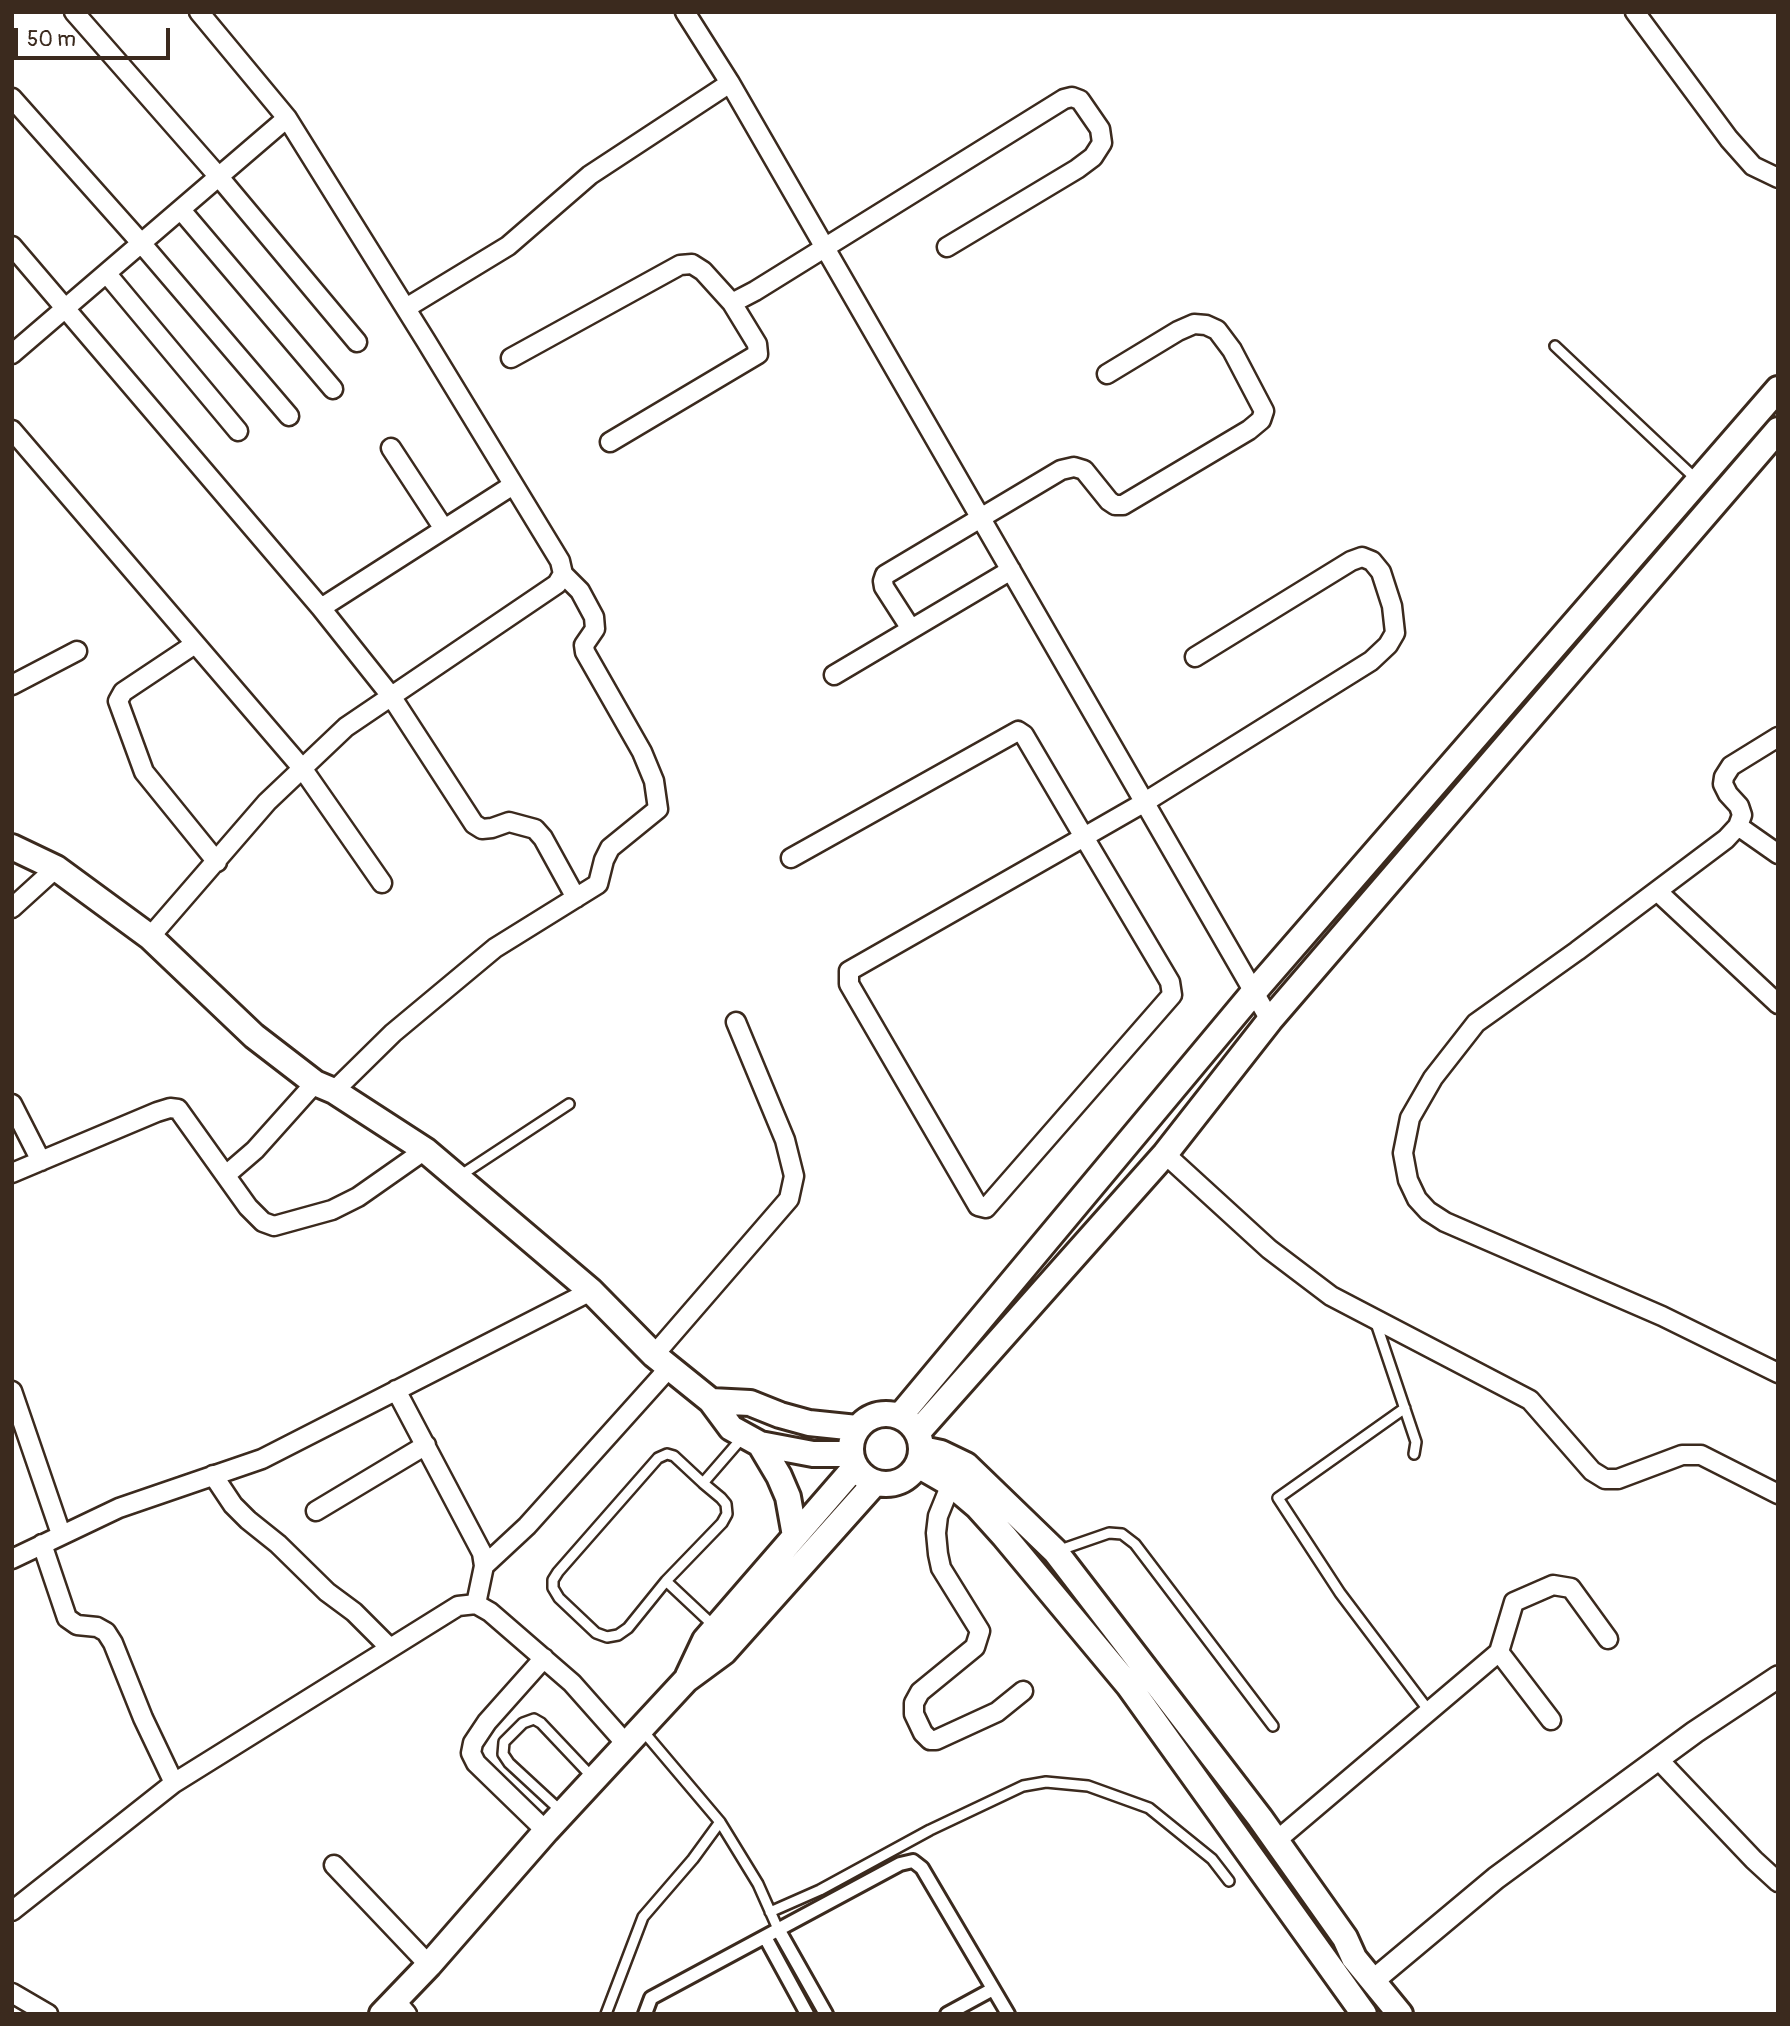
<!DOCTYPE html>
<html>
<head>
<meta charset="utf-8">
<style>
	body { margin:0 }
	#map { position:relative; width:1790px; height:2026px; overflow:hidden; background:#fff; font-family:Pangolin,sans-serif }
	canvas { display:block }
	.frame { position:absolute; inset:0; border:14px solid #3b2a1e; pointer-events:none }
	.scale { position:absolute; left:14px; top:28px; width:156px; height:32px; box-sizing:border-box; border:4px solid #3b2a1e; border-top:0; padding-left:9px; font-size:21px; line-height:24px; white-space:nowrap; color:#3b2a1e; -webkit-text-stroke:5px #fff; paint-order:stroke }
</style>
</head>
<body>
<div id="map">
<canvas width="1790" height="2026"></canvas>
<div class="frame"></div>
<div class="scale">50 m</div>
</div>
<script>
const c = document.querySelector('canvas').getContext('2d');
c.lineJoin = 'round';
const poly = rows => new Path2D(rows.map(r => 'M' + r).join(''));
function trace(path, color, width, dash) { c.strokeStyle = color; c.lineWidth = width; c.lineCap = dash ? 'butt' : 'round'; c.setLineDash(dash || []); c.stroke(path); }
const service = poly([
	[1555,346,1696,479],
	[458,1177,569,1104],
	[1375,1320,1416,1442,1414,1454],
	[1405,1408,1278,1498,1340,1593,1429,1711],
	[703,1483,721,1498,726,1504,727,1514,722,1523,666,1581,628,1628,618,1635,607,1637,596,1633,559,1598,553,1588,553,1580,558,1572,658,1458,667,1454,674,1456,703,1483,742,1438],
	[1057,1551,1109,1533,1122,1534,1135,1544,1273,1726],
	[666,1581,715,1627],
	[643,1731,720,1822,758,1884,778,1929],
	[562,1812,509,1763,503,1754,504,1742,523,1723,534,1719,541,1723,593,1778],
	[770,1912,820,1890,930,1830,1023,1786,1046,1782,1088,1786,1149,1808,1212,1859,1229,1881],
	[606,2014,643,1917,693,1859,720,1822]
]);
const pedestrian = poly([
	[778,1929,826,2014],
	[765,1937,807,2014],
	[645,2014,651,1998,900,1864,913,1861,922,1868,1008,2014],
	[947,2014,993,1989]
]);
const minor = poly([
	[74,12,219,177,357,342],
	[685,12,730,83,1270,1020],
	[1635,12,1729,139,1753,166,1778,178],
	[12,98,142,244,289,416],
	[181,210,333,389],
	[12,246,321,608,391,696,474,824,482,829,492,828,509,822,535,829,543,838,576,898],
	[107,274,238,431],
	[406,308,508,246,590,175,730,83],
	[12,354,287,118],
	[511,358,680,265,692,264,703,271,732,303,755,291,1064,99,1072,97,1080,100,1100,129,1102,143,1093,157,1077,169,947,247],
	[12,430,302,768,382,883],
	[610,442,758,354,757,344,732,303],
	[391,448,444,529],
	[321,608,513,485],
	[911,629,884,587,883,581,885,575,1061,470,1074,467,1084,470,1109,501,1115,505,1123,505,1249,430,1261,420,1264,411,1232,350,1217,330,1206,325,1194,324,1178,331,1107,374],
	[195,644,123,692,118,701,144,772,217,862],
	[834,675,1011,570],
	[12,685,77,651],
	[1778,737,1731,766,1724,777,1723,784,1728,794,1739,806,1742,815,1738,826,1726,839,1577,951,1476,1023,1433,1078,1410,1118,1403,1153,1408,1180,1417,1199,1428,1211,1445,1222,1662,1316,1778,1373],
	[1738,826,1778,854],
	[791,858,1018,731,1024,735,1084,837,1170,982,1172,995,986,1208,978,1206,849,984,849,971,1084,837,1145,802,1371,661,1388,645,1395,633,1392,606,1381,572,1372,561,1362,557,1351,561,1195,657],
	[1657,891,1778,1004],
	[12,908,56,868],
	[150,937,267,802,346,727,557,584,563,574,560,561,426,341,287,118,199,12],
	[334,1091,393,1033,495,948,598,884,604,860,610,848,658,809,654,781,642,752,585,652,584,645,595,629,594,617,580,591,563,574],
	[12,1104,41,1161],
	[1165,1154,1269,1249,1331,1296,1530,1400,1592,1471,1605,1479,1618,1479,1682,1455,1701,1455,1778,1494],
	[12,1173,157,1112,170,1108,178,1109,248,1207,263,1222,274,1226,332,1210,358,1197,425,1150],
	[226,1175,255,1150,315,1083],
	[654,1355,789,1199,794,1176,785,1140,736,1022],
	[396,1390,482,1553,484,1566,476,1604],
	[12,1391,61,1534],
	[213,1475,233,1505,248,1520,278,1544,327,1592,354,1612,390,1648],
	[951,1484,938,1516,936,1533,938,1554,941,1568,980,1631,975,1647,920,1692,914,1703,914,1714,923,1733,930,1740,936,1740,997,1712,1023,1691],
	[316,1511,426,1445],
	[42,1544,67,1618,77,1625,97,1627,106,1632,113,1643,143,1718,174,1783],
	[12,1559,119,1508,262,1459,591,1291],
	[484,1566,527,1526,669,1368],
	[1499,1652,1551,1720],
	[544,1658,487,1722,473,1743,471,1753,476,1763,546,1831],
	[1658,1759,1754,1860,1778,1882],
	[1276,1841,1499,1652,1514,1602,1553,1585,1571,1588,1608,1639],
	[334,1865,429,1965],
	[12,1911,174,1783,458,1606,476,1604,490,1612,572,1683,627,1745],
	[12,1993,48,2014],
	[395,2000,407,2014]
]);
const tertiary = poly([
	[1374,1980,1496,1878,1695,1732,1778,1677]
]);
const secondary = poly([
	[12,847,56,868,150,937,254,1036,315,1083,334,1091,425,1150,591,1291,654,1355,711,1401,731,1428,760,1444,813,1454,851,1454],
	[711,1401,750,1403,780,1415,809,1423,857,1428],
	'851 1449a35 35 0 1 1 70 0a35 35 0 1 1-70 0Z',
	[900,1416,1253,993,1778,389],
	[918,1432,1165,1154,1270,1020,1778,430],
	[760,1444,779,1476,788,1497,795,1536],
	[922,1449,941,1453,966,1465,1055,1551,1260,1818,1345,1938,1354,1958,1400,2014],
	[918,1465,951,1484,977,1506,1004,1536,1129,1686,1364,2014],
	[688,1676,705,1640,855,1467],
	[382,2014,429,1965,546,1831,686,1680,724,1652,875,1483]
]);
trace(service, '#3b2a1e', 14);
trace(pedestrian, '#3b2a1e', 18);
trace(minor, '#3b2a1e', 23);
trace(tertiary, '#3b2a1e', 26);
trace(secondary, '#3b2a1e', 30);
trace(service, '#fff', 9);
trace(pedestrian, '#fff', 12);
trace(minor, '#fff', 18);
trace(tertiary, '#fff', 21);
trace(secondary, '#fff', 24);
</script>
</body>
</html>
